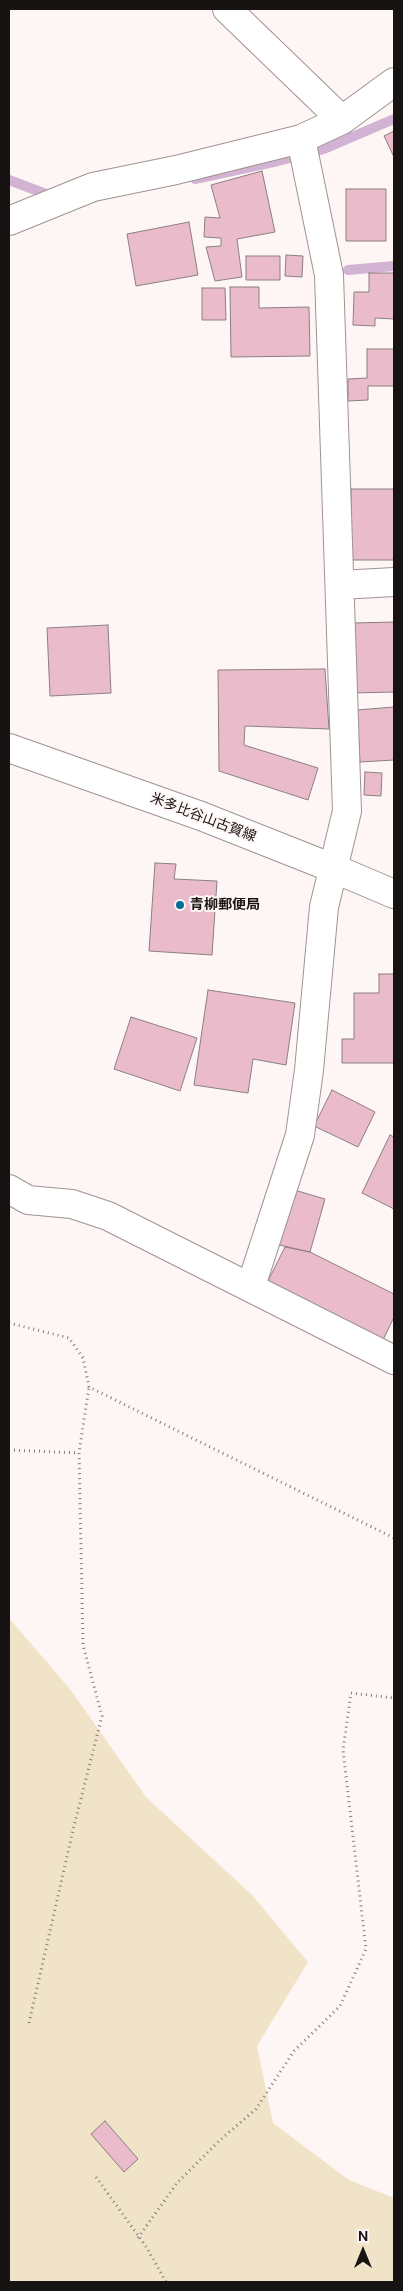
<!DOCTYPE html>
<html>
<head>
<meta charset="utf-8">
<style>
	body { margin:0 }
	#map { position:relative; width:403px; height:2291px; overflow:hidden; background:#fef6f5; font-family:"DM Sans",sans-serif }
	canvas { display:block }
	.frame { position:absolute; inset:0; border:10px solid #181313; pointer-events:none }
	.north { position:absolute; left:338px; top:2226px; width:50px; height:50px; -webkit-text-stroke:4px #fef6f5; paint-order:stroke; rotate:0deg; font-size:14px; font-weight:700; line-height:20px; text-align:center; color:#181313 }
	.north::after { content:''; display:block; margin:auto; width:18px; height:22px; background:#181313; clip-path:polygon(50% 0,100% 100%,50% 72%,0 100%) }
</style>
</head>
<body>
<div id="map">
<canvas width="403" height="2291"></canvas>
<div class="frame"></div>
<div class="north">N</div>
</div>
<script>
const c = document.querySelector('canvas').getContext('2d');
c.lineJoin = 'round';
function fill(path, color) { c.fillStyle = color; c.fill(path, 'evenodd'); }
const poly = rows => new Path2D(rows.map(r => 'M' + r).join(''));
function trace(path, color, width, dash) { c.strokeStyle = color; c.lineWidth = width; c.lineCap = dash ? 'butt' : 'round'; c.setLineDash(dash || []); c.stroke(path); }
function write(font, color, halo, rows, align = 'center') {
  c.font = font + ' "DM Sans","Noto Sans JP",sans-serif'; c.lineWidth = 4; c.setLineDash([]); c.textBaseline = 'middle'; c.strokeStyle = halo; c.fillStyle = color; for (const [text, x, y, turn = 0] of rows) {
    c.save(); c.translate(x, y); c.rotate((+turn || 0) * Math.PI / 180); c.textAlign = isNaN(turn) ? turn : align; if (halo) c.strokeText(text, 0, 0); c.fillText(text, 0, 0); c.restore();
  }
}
const green = poly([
	[9,1618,70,1689,146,1797,252,1895,308,1962,257,2046,273,2123,349,2180,394,2198,394,2282,9,2282]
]);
const stream = poly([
	[195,179,278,161,324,149,394,119],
	[9,180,54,197],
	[348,270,394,266]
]);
const building = poly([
	[394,131,394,157,384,136,394,131],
	[262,171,275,232,237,239,242,277,215,281,206,247,221,246,221,238,204,237,205,217,220,218,211,185,262,171],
	[346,189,386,189,386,241,346,241,346,189],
	[189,222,198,275,136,286,127,234,189,222],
	[286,255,303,256,302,277,285,276,286,255],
	[246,256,280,256,280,280,246,280,246,256],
	[369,273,394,273,394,319,375,318,375,326,353,325,354,292,369,292,369,273],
	[230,287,259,287,259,308,309,307,310,356,231,357,230,287],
	[202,288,225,288,226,320,202,320,202,288],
	[367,349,394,349,394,386,368,386,368,400,348,401,348,379,367,378,367,349],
	[351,489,394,489,394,560,351,560,351,489],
	[394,622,394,692,354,693,354,623,394,622],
	[108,625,111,693,50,696,47,628,108,625],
	[325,669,329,729,245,726,244,745,318,768,308,800,219,771,218,670,325,669],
	[394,707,394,760,360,762,357,710,394,707],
	[365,772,382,773,381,796,364,795,365,772],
	[155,863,176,864,174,879,217,881,212,955,149,951,155,863],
	[379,974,394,974,394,1063,342,1063,342,1039,354,1039,354,993,379,993,379,974],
	[208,990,295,1003,286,1065,253,1059,248,1093,194,1085,208,990],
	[131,1017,197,1038,180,1091,114,1069,131,1017],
	[332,1090,375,1112,358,1147,314,1126,332,1090],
	[390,1135,394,1137,394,1209,362,1193,390,1135],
	[291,1189,325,1199,310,1252,275,1244,291,1189],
	[285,1247,310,1252,394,1294,394,1317,383,1340,267,1283,285,1247],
	[105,2121,138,2159,124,2172,91,2134,105,2121]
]);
const path = poly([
	[9,1323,69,1338,83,1358,89,1387,394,1538],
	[9,1450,79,1453],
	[29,2023,74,1826,102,1716,83,1645,79,1453,89,1387],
	[96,2177,147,2248,166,2282],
	[138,2238,177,2183,219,2141,256,2109,294,2051,340,2006,366,1949,343,1750,351,1693,394,1698]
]);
const minor = poly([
	[227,9,342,120],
	[9,221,93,187,176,170,301,139,342,120,394,82],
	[340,585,394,582],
	[9,1189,28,1200,72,1204,108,1216,394,1360],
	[251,1286,300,1135,309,1070,324,907,347,811,329,275,301,139]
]);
const secondary = poly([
	[9,748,201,816,335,869,394,894]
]);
const markers = [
	[180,905,5,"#006e9a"]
];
const streetNames = [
	["米多比谷山古賀線",203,818,21]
];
const poiNames = [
	["青柳郵便局",190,905]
];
fill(green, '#f0e3c7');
trace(stream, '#d2b3d3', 10);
fill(building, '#e9bbcb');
trace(building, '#8b7f83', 1);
trace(minor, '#9f9392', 30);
trace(secondary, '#9f9392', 30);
trace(path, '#827c7b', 3, [1, 4]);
trace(minor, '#fff', 28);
trace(secondary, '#fff', 28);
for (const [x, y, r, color] of markers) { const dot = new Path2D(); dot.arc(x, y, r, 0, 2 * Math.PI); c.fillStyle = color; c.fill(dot); trace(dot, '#fef6f5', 2); }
write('14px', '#181313', '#fef6f5', streetNames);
write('bold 14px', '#181313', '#fef6f5', poiNames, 'left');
</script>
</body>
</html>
